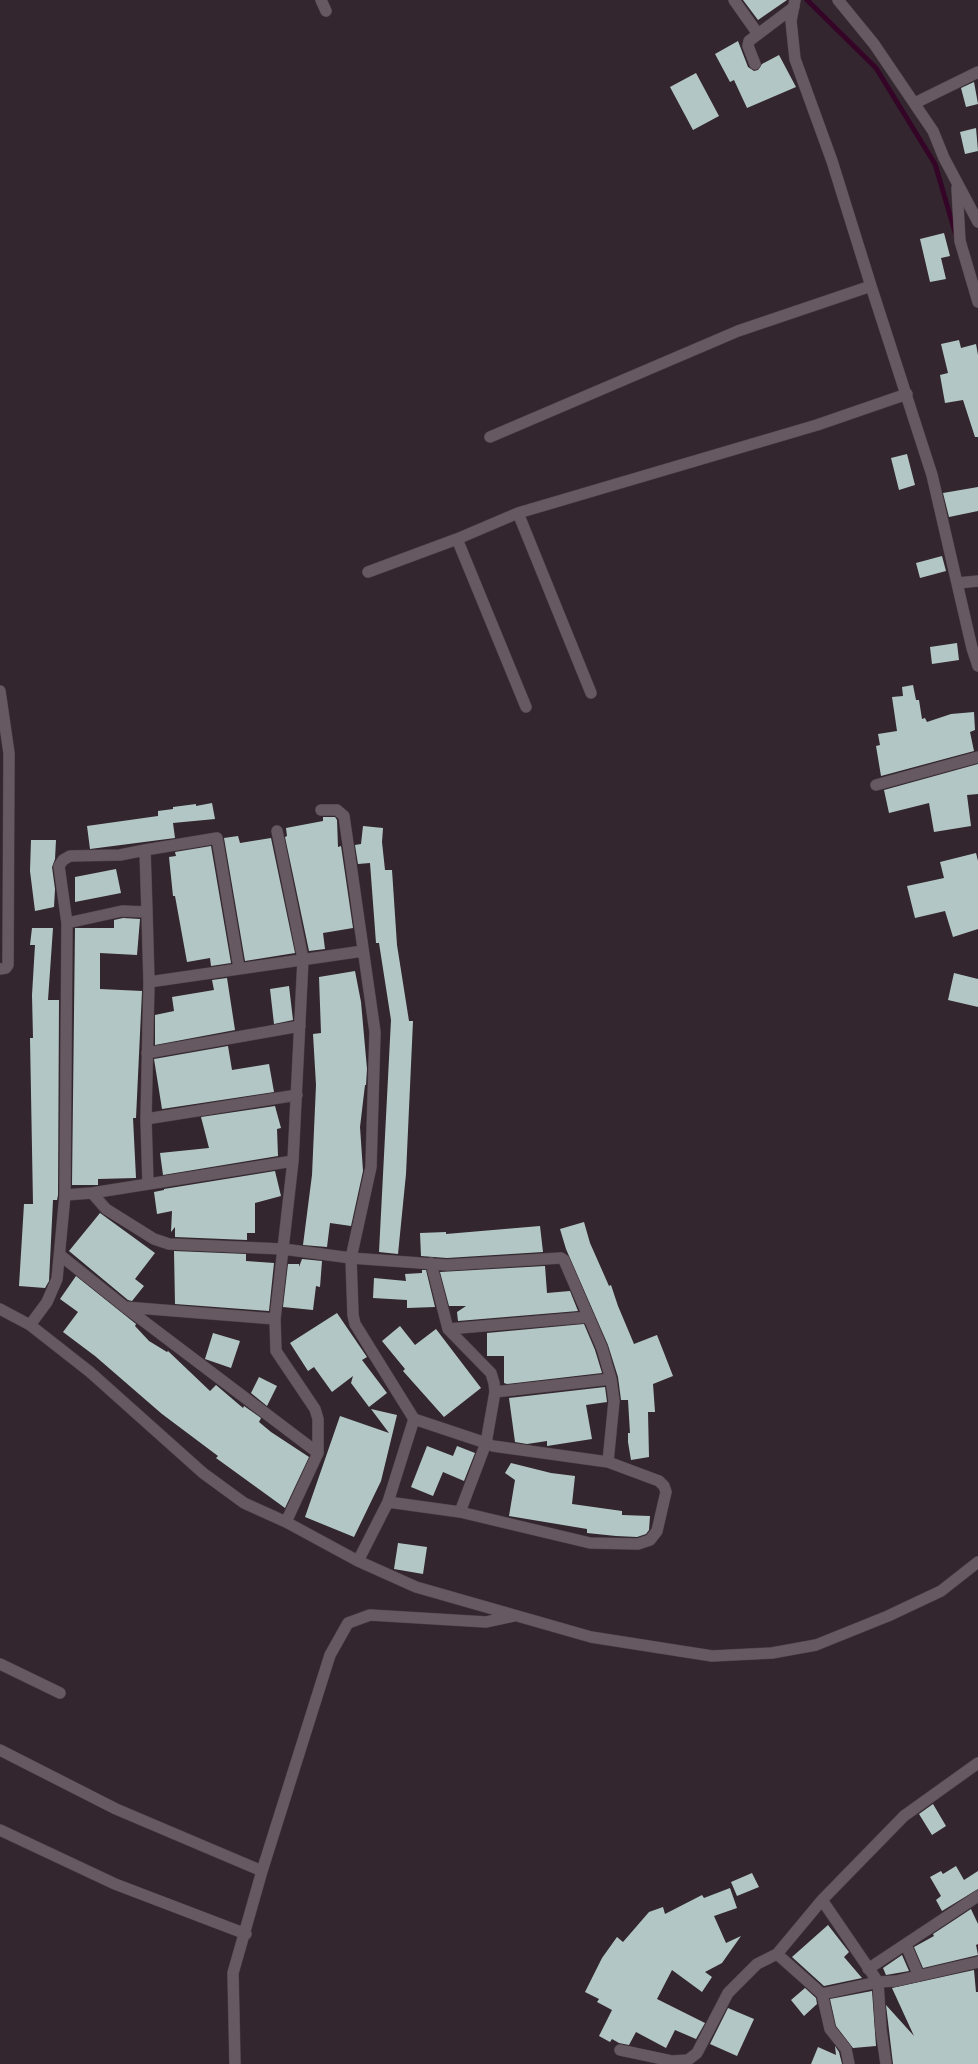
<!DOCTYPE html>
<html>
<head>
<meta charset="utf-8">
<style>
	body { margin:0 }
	canvas { display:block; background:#33262e }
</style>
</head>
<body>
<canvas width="978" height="2064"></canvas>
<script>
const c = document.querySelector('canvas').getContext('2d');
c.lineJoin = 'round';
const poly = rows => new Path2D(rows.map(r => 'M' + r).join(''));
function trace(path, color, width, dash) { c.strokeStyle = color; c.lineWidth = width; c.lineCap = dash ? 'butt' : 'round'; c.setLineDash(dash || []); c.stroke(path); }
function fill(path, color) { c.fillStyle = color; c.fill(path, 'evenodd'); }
const stream = poly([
	[807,0,876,68,935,164,955,232]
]);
const building = poly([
	[743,0,787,0,758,20],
	[738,41,748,67,754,71,758,70,762,64,779,55,796,87,747,108,734,80,730,82,715,54],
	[696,73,719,116,693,130,670,87],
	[974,82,978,104,966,107,961,88],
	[976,128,978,151,965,154,960,132],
	[944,233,950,256,941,258,946,279,930,282,920,239],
	[959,340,961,348,976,344,978,355,978,437,975,437,963,400,945,403,940,375,948,373,941,344],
	[907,454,915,485,899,490,891,458],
	[978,487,978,511,949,517,943,493],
	[942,556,946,571,920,578,916,563],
	[957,643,959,660,932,664,930,647],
	[913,685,916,700,919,700,922,719,925,718,927,722,951,714,974,712,975,730,970,732,974,751,881,776,876,746,880,745,878,734,897,731,892,697,903,696,902,687],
	[978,764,978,794,967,795,971,826,934,832,929,803,889,813,884,790],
	[212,803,215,819,173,823,175,838,90,849,87,826,158,816,158,811,173,809,173,807,196,804,196,806],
	[323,817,335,817,337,820,338,847,341,846,353,928,323,933,325,949,309,951,285,837,287,836,286,828,323,821],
	[363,826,383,828,382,842,385,870,392,870,397,945,409,1021,413,1021,406,1174,398,1254,379,1252,391,1020,379,943,376,943,370,863,358,864,355,845,361,844],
	[238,836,240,843,271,838,295,953,245,961,224,838],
	[31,840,56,840,55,859,52,867,55,889,54,907,35,911,30,871],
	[211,846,231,963,211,966,210,958,187,962,175,896,173,896,169,857,176,856,175,852],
	[976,853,978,861,978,929,953,937,945,911,915,918,907,886,944,878,940,862],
	[116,869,121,893,75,902,75,877],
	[123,918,140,919,137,955,100,953,100,989,142,991,136,1118,133,1118,136,1178,98,1179,98,1185,72,1185,75,928,114,928,114,920],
	[32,928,53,928,48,1000,59,1000,58,1195,57,1200,53,1200,49,1281,45,1288,19,1286,24,1204,33,1204,30,1038,33,1038,32,995,35,945,30,945],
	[355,971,361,1002,367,1069,366,1085,365,1085,360,1127,363,1171,351,1226,330,1223,327,1247,303,1245,312,1175,316,1085,313,1034,321,1033,319,977],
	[954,973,978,979,978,1007,948,1000],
	[227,978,235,1030,155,1045,155,1015,174,1011,172,997,214,990,212,980],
	[289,986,293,1020,274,1024,270,989],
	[228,1046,232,1070,269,1064,274,1092,162,1109,154,1059],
	[275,1106,281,1128,277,1129,278,1156,163,1175,160,1153,209,1148,201,1117],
	[275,1171,281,1196,255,1203,255,1233,247,1233,247,1240,175,1237,175,1227,171,1232,172,1211,157,1214,154,1192,164,1190,164,1189],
	[100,1213,155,1253,135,1279,144,1286,132,1301,128,1300,69,1251],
	[584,1222,590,1243,609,1286,611,1285,618,1306,634,1344,657,1335,673,1376,653,1384,655,1412,648,1412,649,1457,631,1460,628,1442,628,1433,630,1433,628,1400,621,1400,618,1377,608,1345,566,1249,560,1229],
	[540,1226,543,1252,447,1258,421,1256,420,1233,446,1232,446,1234],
	[174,1251,246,1254,246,1261,274,1263,269,1311,175,1304],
	[302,1259,322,1261,320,1287,316,1286,313,1310,283,1307,288,1264,299,1264,299,1267],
	[545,1266,547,1293,570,1291,578,1311,458,1321,457,1312,466,1306,449,1306,440,1272],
	[422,1270,426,1270,435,1307,407,1308,407,1300,373,1298,374,1278,406,1281,405,1274,422,1273],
	[76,1276,136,1324,135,1326,149,1341,167,1352,168,1351,210,1391,216,1385,243,1408,244,1406,261,1418,259,1422,271,1432,309,1457,285,1508,216,1458,218,1456,162,1414,95,1356,63,1332,78,1312,60,1299],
	[337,1313,367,1357,362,1360,387,1393,369,1407,351,1383,353,1376,332,1392,314,1367,308,1371,290,1343],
	[584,1324,595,1350,602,1373,507,1384,504,1383,504,1356,487,1356,487,1333],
	[400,1326,415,1345,436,1329,481,1388,444,1417,403,1371,405,1369,382,1341],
	[213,1333,240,1341,231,1368,205,1359],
	[259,1377,277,1386,267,1406,251,1393],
	[605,1387,607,1402,586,1405,592,1439,547,1446,547,1441,527,1444,515,1442,509,1398],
	[371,1409,397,1415,381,1481,354,1537,305,1517,340,1416,389,1433],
	[427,1446,453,1456,457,1446,475,1453,464,1481,443,1472,433,1496,411,1487],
	[511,1463,551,1473,575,1476,572,1504,622,1511,622,1515,650,1516,649,1530,646,1534,637,1537,616,1536,587,1533,587,1529,509,1516,515,1480,505,1473],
	[398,1543,427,1547,423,1574,394,1569],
	[933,1804,946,1826,932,1835,919,1814],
	[956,1866,964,1880,978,1871,978,1889,942,1911,936,1900,941,1896,930,1877,941,1871,943,1874],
	[752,1873,759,1887,737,1896,731,1882],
	[730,1888,737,1908,714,1916,726,1943,741,1936,722,1963,705,1972,712,1977,702,1992,672,1970,657,1999,705,2023,696,2039,675,2030,666,2048,636,2032,629,2045,619,2043,612,2039,610,2042,599,2036,612,2010,597,2002,599,1999,585,1992,602,1958,617,1937,623,1942,649,1912,663,1907,665,1914,702,1895,704,1898],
	[971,1909,978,1924,978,1944,976,1945,978,1955,923,1968,914,1947,934,1936,933,1934],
	[828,1925,849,1952,844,1957,862,1978,824,1986,792,1957],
	[902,1955,909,1971,886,1975,883,1968],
	[974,1970,976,1992,978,1992,978,2064,893,2064,886,2005,914,2036,892,1988],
	[805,1988,816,1998,817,2004,804,2016,791,2000],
	[872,1991,876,2046,853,2048,836,2026,830,1999],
	[728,2008,754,2019,737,2056,710,2044],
	[835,2046,839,2052,842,2064,811,2064,818,2047,836,2055]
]);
const minor = poly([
	[321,0,326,11],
	[734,0,758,34],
	[795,0,791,21,795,59,832,161,871,286,932,475,972,648,978,666],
	[838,0,874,44,933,131,944,158,978,222],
	[755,64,748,46,749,41,794,7],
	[915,103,978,72],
	[957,188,960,241,978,302],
	[490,437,738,331,871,286],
	[518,513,591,693],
	[368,572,457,539],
	[958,583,978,581],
	[0,691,9,753,8,965,6,968,0,969],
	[526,707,457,539,518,513,817,425,907,394],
	[876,785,978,757],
	[321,810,337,810,344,816,375,1032,371,1167,351,1258,353,1315,355,1324,414,1419,486,1443,493,1446,608,1462,659,1481,664,1486,666,1492,657,1531,650,1540,638,1544,590,1543,460,1512,486,1443,495,1392,494,1383,491,1373,448,1329,431,1263],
	[277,831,303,959,293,1161,275,1319,276,1351,315,1409,318,1419,318,1453,286,1522],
	[147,912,145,850,217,838,239,968],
	[67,923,122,911,147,912,149,982,146,1119,148,1184],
	[149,982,363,951],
	[147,1053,300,1026],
	[146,1119,297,1095],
	[92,1193,106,1209,154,1239,169,1244,283,1249,351,1258,447,1265,561,1258,564,1260,602,1348,611,1379,614,1401,608,1462],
	[65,1195,92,1193,293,1161],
	[60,1255,125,1307,275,1319],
	[125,1307,318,1453],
	[0,1309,30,1325,90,1372,203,1473,244,1503,286,1522,358,1561,416,1587,591,1637,712,1656,772,1653,816,1645,888,1616,941,1591,978,1562],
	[30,1325,47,1302,57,1279,65,1195,67,923,59,866,63,860,70,856,120,855,145,850],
	[448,1329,589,1317],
	[495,1392,611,1379],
	[414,1419,388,1502,460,1512],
	[358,1561,388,1502],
	[0,1664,60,1693],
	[0,1750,116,1809,262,1871],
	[0,1830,115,1884,246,1934],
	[822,1900,878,1982,881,2029,886,2064],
	[906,1945,919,1976],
	[777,1954,822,1900,904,1816,978,1763],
	[868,1969,978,1896],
	[620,2050,672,2061,688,2060,697,2053,728,1993,757,1964,777,1954,822,1994],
	[235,2064,233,1973,262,1871,330,1655,348,1623,370,1615,486,1622,514,1616],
	[849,2064,846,2049,830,2029,822,1994,878,1982,896,1981,978,1962]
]);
trace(stream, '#340527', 5);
fill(building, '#b2c7c5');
trace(minor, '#4f444b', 12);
trace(minor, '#675961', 11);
</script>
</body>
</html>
